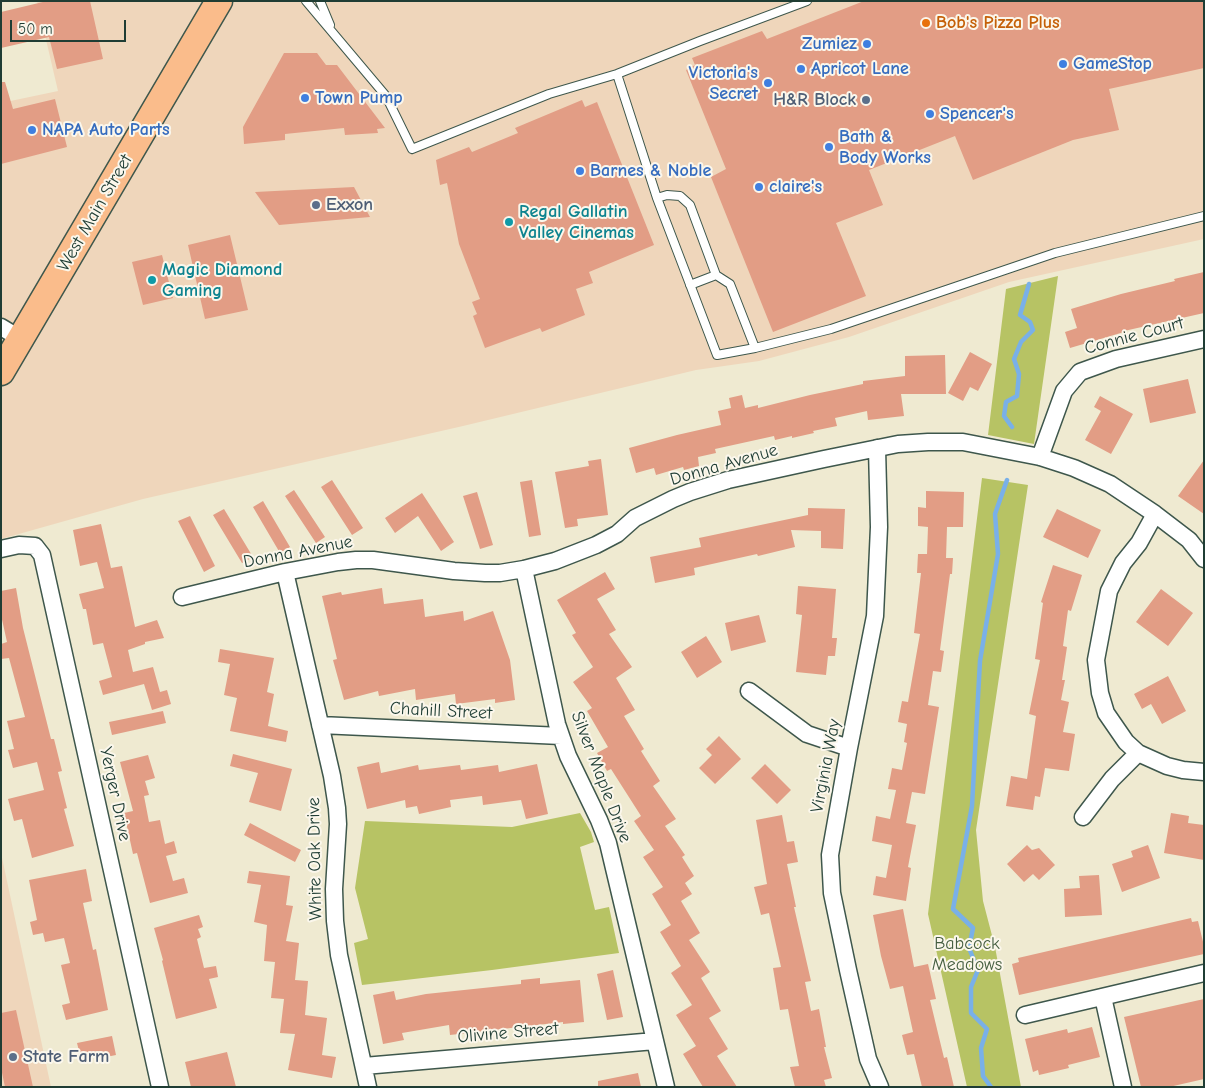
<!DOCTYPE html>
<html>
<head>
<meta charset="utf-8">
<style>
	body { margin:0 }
	#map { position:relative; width:1205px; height:1088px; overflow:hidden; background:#efead1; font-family:"Comic Neue",sans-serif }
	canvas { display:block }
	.frame { position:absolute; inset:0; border:2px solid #1f3d34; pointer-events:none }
	.scale { position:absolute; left:10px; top:20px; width:116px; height:22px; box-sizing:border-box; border:2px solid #1f3d34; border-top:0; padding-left:6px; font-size:15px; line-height:18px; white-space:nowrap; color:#1f3d34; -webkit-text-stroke:4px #fbf7ec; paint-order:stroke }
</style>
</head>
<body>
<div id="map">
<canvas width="1205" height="1088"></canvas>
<div class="frame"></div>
<div class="scale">50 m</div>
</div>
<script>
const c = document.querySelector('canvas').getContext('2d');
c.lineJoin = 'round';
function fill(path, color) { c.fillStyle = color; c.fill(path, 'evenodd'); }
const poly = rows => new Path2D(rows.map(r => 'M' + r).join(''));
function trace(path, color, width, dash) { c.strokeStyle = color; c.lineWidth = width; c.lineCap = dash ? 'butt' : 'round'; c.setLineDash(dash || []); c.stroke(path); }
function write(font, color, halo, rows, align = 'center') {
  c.font = font + ' "Comic Neue",sans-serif'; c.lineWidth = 4; c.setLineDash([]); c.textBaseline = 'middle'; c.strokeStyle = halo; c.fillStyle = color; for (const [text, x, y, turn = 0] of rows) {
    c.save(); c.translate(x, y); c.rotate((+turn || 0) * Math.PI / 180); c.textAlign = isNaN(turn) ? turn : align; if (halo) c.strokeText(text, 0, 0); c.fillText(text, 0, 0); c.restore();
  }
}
const built = poly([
	[37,1,1204,1,1204,239,1009,282,849,337,759,361,696,370,463,426,143,499,1,539,1,103,58,91],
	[1,853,51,1087,1,1087]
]);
const green = poly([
	[1058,276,1034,444,988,435,1006,289],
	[982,478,1028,485,976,830,983,901,995,947,1021,1087,967,1087,928,914],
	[580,813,591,832,594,842,580,847,595,910,609,907,619,953,492,970,362,985,354,943,368,939,355,888,365,821,512,827]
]);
const stream = poly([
	[1012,427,1004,416,1006,402,1017,396,1019,374,1014,359,1021,342,1033,330,1030,322,1020,315,1029,284],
	[991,1087,983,1076,981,1048,987,1029,971,1013,971,987,978,970,969,948,973,928,953,909,972,806,980,661,998,554,995,514,1007,480]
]);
const building = poly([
	[47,1,90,1,103,59,57,69,49,37,1,48,1,12],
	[864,1,1204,1,1204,68,1109,89,1119,130,1073,140,973,180,955,136,869,170,883,205,836,223,866,296,773,332,711,177,726,169,686,70,695,65,692,58,762,31,767,39],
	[284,53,317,53,326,65,337,65,385,128,377,129,378,133,345,135,344,128,285,134,285,140,244,144,243,127],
	[1,82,5,82,13,109,55,99,67,147,1,164],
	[582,100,585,107,597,102,654,245,589,272,593,283,576,289,585,315,542,332,540,328,485,348,473,316,477,314,472,302,480,299,459,244,447,183,440,185,436,160,469,147,472,152,518,133,515,128],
	[354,187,370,217,279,225,255,192],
	[230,235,248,310,205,319,188,245],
	[162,255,173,298,143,305,132,262],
	[1204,272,1204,313,1124,331,1124,332,1070,348,1065,332,1077,328,1071,309,1121,294,1175,281,1174,279],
	[970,352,992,364,978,391,970,387,963,401,948,393],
	[945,355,946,394,901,394,904,416,868,420,867,411,835,418,837,426,813,431,814,433,792,438,792,436,775,440,774,436,715,449,716,453,698,457,699,466,684,470,683,467,656,475,654,468,636,473,629,448,677,435,721,425,718,411,731,408,729,398,742,395,745,408,758,405,758,408,810,395,863,384,863,381,905,376,905,356],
	[1188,379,1196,413,1150,423,1143,389],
	[1100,396,1133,414,1111,454,1085,440,1101,411,1094,407],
	[601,459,608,515,577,519,578,526,565,528,555,472,589,466,588,461],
	[1204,460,1204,514,1178,496],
	[332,480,363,528,352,535,321,487],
	[532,480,541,535,529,537,520,482],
	[294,490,325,537,316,543,285,496],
	[926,491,964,492,963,527,947,527,946,558,953,558,952,574,950,574,940,650,944,651,941,672,933,671,928,705,939,707,925,794,912,792,906,823,916,825,908,867,911,868,906,901,873,895,876,876,886,878,892,845,872,841,876,816,890,819,896,790,888,789,892,768,902,770,907,743,904,742,907,724,898,722,902,701,908,702,920,634,914,633,921,573,917,573,918,554,927,554,928,527,918,526,918,507,926,508],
	[477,492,493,545,480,549,463,496],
	[422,493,454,542,441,551,418,516,395,533,385,518],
	[263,501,290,547,280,553,253,507],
	[808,508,845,509,843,549,821,548,821,531,791,530,795,547,758,556,757,554,694,568,695,575,655,583,650,557,701,547,699,538,808,515],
	[224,509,253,557,242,563,213,515],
	[1057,509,1101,530,1088,558,1043,537],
	[190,516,215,566,204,572,178,521],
	[101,524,111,568,122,566,135,627,157,620,164,638,145,642,145,644,128,650,133,672,153,667,160,692,167,690,171,704,152,710,144,684,103,695,99,681,112,677,103,643,93,645,86,609,83,609,79,594,104,588,97,562,80,566,73,530],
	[1053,565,1082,575,1071,611,1068,610,1063,646,1067,647,1062,680,1065,680,1061,700,1069,702,1063,732,1075,734,1069,771,1045,768,1040,797,1035,796,1033,810,1006,806,1011,776,1027,779,1036,716,1029,714,1040,660,1035,659,1043,603,1041,602],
	[605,572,615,589,597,599,616,630,609,634,632,667,616,678,635,710,624,716,644,749,641,751,660,781,653,786,676,819,665,826,685,855,682,857,694,876,685,883,692,894,681,901,700,933,689,940,710,972,701,978,721,1011,709,1018,728,1049,717,1056,737,1087,703,1087,683,1054,696,1046,676,1015,692,1005,671,973,681,966,660,932,671,925,652,894,663,887,643,857,654,850,634,821,641,816,611,769,607,771,597,753,608,747,587,711,592,708,573,682,593,667,572,635,576,633,557,600],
	[798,586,836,589,832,638,837,638,835,656,828,656,826,675,796,672,802,615,796,614],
	[16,588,23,628,51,739,54,739,62,771,58,772,67,808,64,809,74,846,32,858,22,819,14,821,8,799,44,790,37,762,13,768,8,750,14,749,7,721,25,717,9,658,1,659,1,644,7,642,1,615,1,591],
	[382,588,384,604,423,599,425,617,463,611,464,621,493,611,510,660,515,700,495,703,495,699,456,704,455,694,416,700,415,689,379,696,378,691,344,700,333,660,337,659,322,596,341,592,342,595],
	[1161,589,1193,613,1168,646,1136,622],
	[759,615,766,642,731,651,725,623],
	[706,636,722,662,697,678,681,652],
	[220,649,274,658,267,692,274,694,268,726,288,731,286,742,230,731,237,698,224,695,230,664,218,662],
	[1168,676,1186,711,1162,724,1151,704,1142,709,1134,694],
	[163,711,166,723,112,735,109,722],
	[719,736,741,759,715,784,699,768,712,755,706,749],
	[233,754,292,769,281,811,249,802,258,773,230,766],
	[148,755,155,778,145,781,149,795,144,796,149,822,160,820,165,844,174,841,177,853,166,856,173,881,184,878,188,893,150,903,137,853,133,854,124,813,133,811,120,762],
	[379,762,381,773,418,765,419,770,460,765,461,770,498,765,499,772,537,764,548,814,526,819,521,800,483,805,482,796,450,800,451,807,419,814,417,806,406,808,405,800,367,809,357,767],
	[765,764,791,790,777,804,751,778],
	[1171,813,1189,816,1188,823,1204,825,1204,860,1164,853],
	[782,815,787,842,794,841,798,862,787,864,796,907,794,907,811,981,805,982,811,1011,819,1009,826,1047,824,1047,832,1078,824,1080,826,1087,795,1087,790,1067,799,1066,788,1009,780,1010,773,968,781,967,769,913,761,915,754,887,767,884,756,820],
	[250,823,301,850,295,862,244,835],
	[1027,845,1032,850,1039,848,1055,865,1039,880,1033,874,1024,882,1007,864],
	[1148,845,1160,878,1122,892,1112,864,1133,857,1131,851],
	[86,869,92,901,83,903,93,950,96,949,108,1010,66,1020,62,1005,70,1003,61,965,70,963,64,938,45,942,43,933,33,935,30,922,37,920,29,880],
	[249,871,290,876,286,905,293,906,286,941,299,943,295,980,308,981,305,1015,327,1018,322,1055,336,1057,332,1078,288,1070,295,1034,280,1033,284,999,271,998,275,962,264,961,267,925,254,922,261,885,247,883],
	[1099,875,1102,915,1065,917,1064,889,1080,888,1079,876],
	[903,909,914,967,928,964,936,999,930,1000,944,1058,947,1057,954,1087,922,1087,914,1054,907,1055,902,1035,913,1032,903,986,890,989,881,956,873,915],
	[199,915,203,927,198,929,201,937,197,939,204,968,216,966,218,977,209,979,217,1008,176,1019,162,961,163,960,154,928],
	[1191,918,1192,922,1198,921,1204,946,1204,954,1019,995,1012,964,1019,962,1018,958],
	[613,970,623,1017,607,1020,597,974],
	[540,978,540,984,580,980,584,1022,563,1024,563,1022,450,1035,449,1025,402,1033,404,1040,383,1044,373,995,394,991,396,1000,426,994,521,984,521,980],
	[1204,999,1204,1079,1169,1087,1141,1087,1124,1017],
	[16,1010,33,1087,5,1087,1,1068,1,1013],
	[1092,1027,1100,1057,1068,1065,1069,1068,1039,1075,1038,1070,1033,1072,1025,1039,1067,1029,1068,1033],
	[112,1036,116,1055,101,1058,100,1051,80,1055,77,1043],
	[227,1052,236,1087,191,1087,185,1062],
	[638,1073,641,1087,598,1087,598,1081]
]);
const service = poly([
	[306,1,386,96,412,149,549,94,617,74,700,41,807,1],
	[320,1,330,25],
	[617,74,657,198,717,355,755,348,831,329,1055,253,1204,216],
	[657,198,667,195,680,196,690,205,716,275],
	[690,285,716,275,730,284,755,348]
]);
const minor = poly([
	[1,327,21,339],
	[877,448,879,527,875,616,849,748,830,855,832,893,848,970,868,1059,880,1087],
	[1040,457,1064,391,1080,372,1116,359,1204,339],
	[1155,514,1139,543,1123,563,1109,591,1096,660,1100,693,1106,713,1126,742,1138,753,1167,766,1183,770,1204,772],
	[1,549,19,545,35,546,42,555,160,1087],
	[524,569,557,724,568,756,599,820,608,843,666,1087],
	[285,572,332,776,337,808,338,824,334,889,335,921,339,955,368,1087],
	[182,597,285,572,338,562,356,560,373,560,454,571,485,573,500,573,524,569,555,561,596,545,617,534,635,518,673,499,690,492,728,480,824,459,898,444,928,442,963,442,1040,457,1074,468,1110,484,1155,514,1189,540,1204,559],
	[749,691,807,734,849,748],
	[320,725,561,736],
	[1083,817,1112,779,1138,753],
	[1103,997,1123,1087],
	[1025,1015,1204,973],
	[364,1066,655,1041]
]);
const trunk = poly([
	[1,372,219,1]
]);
const markers = [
	[926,23,5,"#e8710a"],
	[867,44,5,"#3f7fe0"],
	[1063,64,5,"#3f7fe0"],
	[801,69,5,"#3f7fe0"],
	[768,83,5,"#3f7fe0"],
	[305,98,5,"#3f7fe0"],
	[866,100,5,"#5c6f8a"],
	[930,114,5,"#3f7fe0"],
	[32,130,5,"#3f7fe0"],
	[829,147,5,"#3f7fe0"],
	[580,171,5,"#3f7fe0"],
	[759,187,5,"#3f7fe0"],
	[316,205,5,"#5c6f8a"],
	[509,222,5,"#0f9aa8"],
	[152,280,5,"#0f9aa8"],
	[13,1057,5,"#5c6f8a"]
];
const foodNames = [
	["Bob's Pizza Plus",936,23]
];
const shopNames = [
	["Zumiez",857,44,"right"],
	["GameStop",1073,64],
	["Apricot Lane",811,69],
	["Victoria's",758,73,"right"],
	["Secret",758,94,"right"],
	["Town Pump",315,98],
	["Spencer's",940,114],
	["NAPA Auto Parts",42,130],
	["Bath &",839,137],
	["Body Works",839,158],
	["Barnes & Noble",590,171],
	["claire's",769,187]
];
const serviceNames = [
	["H&R Block",856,100,"right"],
	["Exxon",326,205],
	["State Farm",23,1057]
];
const cultureNames = [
	["Regal Gallatin",519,212],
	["Valley Cinemas",519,233],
	["Magic Diamond",162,270],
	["Gaming",162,291]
];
const streetNames = [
	["West Main Street",95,213,-60],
	["Connie Court",1134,336,-15],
	["Donna Avenue",724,465,-16],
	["Donna Avenue",298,552,-11],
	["Chahill Street",441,711,3],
	["Virginia Way",826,766,-79],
	["Silver Maple Drive",601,777,69],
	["Yerger Drive",115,794,78],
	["White Oak Drive",315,859,-91],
	["Olivine Street",508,1033,-5]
];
const parkNames = [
	["Babcock",967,944],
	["Meadows",967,965]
];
fill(built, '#efd6bb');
fill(green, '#b7c364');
trace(stream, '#79b0e8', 4.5);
fill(building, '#e29d85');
trace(service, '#3e574c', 10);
trace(minor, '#3e574c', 19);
trace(trunk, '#3e574c', 29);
trace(service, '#fff', 8);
trace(minor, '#fff', 16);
trace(trunk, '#fabc8b', 26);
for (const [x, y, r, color] of markers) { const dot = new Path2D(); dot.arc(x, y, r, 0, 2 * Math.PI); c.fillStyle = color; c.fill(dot); trace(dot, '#fbf7ec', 2); }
write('bold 18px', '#c56008', '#fbf7ec', foodNames, 'left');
write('bold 18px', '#366cbe', '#fbf7ec', shopNames, 'left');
write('bold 18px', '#4e5e75', '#fbf7ec', serviceNames, 'left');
write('bold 18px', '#0d838f', '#fbf7ec', cultureNames, 'left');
write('18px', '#1f3d34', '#fbf7ec', streetNames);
write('18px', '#455e40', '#fbf7ec', parkNames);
</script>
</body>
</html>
